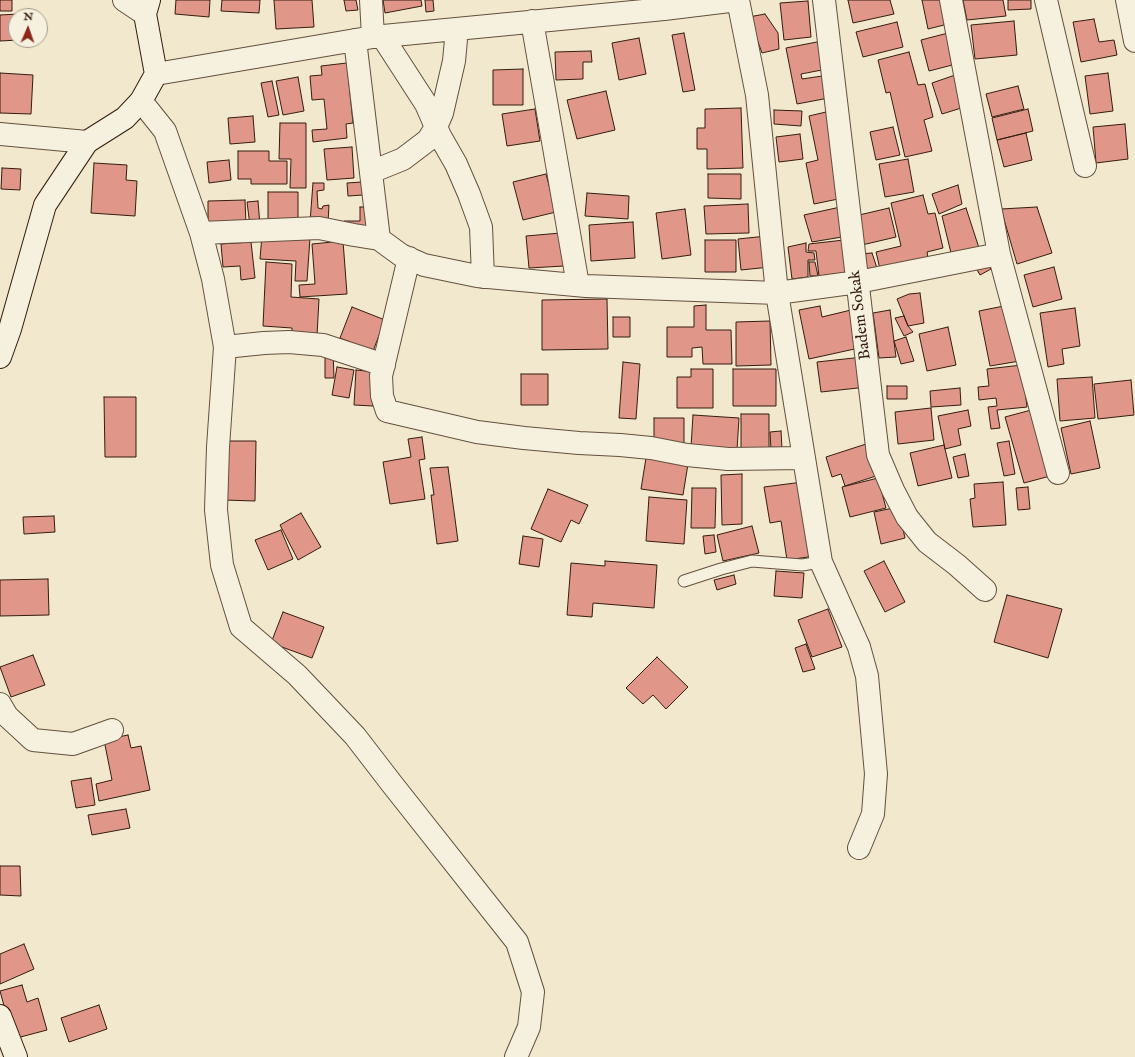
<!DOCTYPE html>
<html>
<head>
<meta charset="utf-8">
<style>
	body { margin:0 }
	#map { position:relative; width:1135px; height:1057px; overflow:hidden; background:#f1e8cd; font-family:"IM FELL English",serif }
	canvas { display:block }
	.north { position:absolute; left:8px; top:8px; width:40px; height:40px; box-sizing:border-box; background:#f6f0de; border:1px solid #a89c8b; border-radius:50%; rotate:2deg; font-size:11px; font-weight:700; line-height:16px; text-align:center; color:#341d0e }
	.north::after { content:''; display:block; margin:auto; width:14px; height:18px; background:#8f2418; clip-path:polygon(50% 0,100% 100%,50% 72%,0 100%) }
</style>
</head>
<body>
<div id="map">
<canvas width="1135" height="1057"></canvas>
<div class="north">N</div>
</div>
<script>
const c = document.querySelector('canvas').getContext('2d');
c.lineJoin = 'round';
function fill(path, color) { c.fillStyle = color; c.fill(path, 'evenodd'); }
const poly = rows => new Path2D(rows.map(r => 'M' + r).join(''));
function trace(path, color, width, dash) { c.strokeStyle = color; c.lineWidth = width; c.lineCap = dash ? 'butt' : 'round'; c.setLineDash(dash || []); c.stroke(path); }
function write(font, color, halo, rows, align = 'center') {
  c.font = font + ' "IM FELL English",serif'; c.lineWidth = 4; c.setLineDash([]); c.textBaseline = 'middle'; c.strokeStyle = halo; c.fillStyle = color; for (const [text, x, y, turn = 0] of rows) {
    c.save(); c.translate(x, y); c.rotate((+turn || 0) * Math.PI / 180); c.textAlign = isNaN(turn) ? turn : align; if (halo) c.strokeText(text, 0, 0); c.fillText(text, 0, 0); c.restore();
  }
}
const building = poly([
	[0,0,12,0,12,11,0,11,0,0],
	[176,0,210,0,209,17,175,14,176,0],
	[222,0,260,0,259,13,221,11,222,0],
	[274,0,312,0,314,27,276,29,274,0],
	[344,0,356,0,358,10,346,11,344,0],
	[383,0,421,0,422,6,385,13,383,0],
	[425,0,433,0,434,11,426,12,425,0],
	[848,0,890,0,894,14,853,23,848,0],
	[922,0,946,0,952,23,928,29,922,0],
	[963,0,1003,0,1006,16,967,20,963,0],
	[1008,0,1031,0,1031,9,1008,10,1008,0],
	[808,1,811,37,784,40,780,3,808,1],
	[19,14,19,16,16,16,16,40,19,40,0,41,0,15,19,14],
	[765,14,778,33,779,49,762,53,749,17,765,14],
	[1094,19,1099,42,1114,40,1117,55,1081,62,1073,22,1094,19],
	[1014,21,1017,55,975,59,971,25,1014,21],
	[897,22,903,47,863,57,856,32,897,22],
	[952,32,960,63,929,71,921,40,952,32],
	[684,33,695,90,683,92,672,35,684,33],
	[639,38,646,74,619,80,612,43,639,38],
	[822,41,827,69,801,74,802,79,829,75,834,97,797,104,786,48,822,41],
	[591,51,592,62,583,62,583,79,556,80,555,52,591,51],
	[909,52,918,85,925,84,933,117,924,120,932,151,905,157,890,92,886,93,878,60,909,52],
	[347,63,353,123,346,124,347,138,313,142,312,130,327,129,324,99,312,100,310,76,322,75,321,66,347,63],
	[523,69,523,105,493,105,493,70,523,69],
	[0,73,33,75,31,114,0,113,0,73],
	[961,73,971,105,942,114,932,83,961,73],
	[1108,73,1113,111,1090,114,1085,76,1108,73],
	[298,77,304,111,283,115,276,81,298,77],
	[272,81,279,115,268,117,261,83,272,81],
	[1018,86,1024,109,992,117,986,94,1018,86],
	[606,91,615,130,577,139,567,100,606,91],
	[741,108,743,168,707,169,707,149,697,149,697,128,705,128,705,109,741,108],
	[535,109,540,141,507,146,502,114,535,109],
	[1028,109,1033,131,997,140,992,118,1028,109],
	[774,110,802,111,801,126,774,124,774,110],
	[826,112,843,198,814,204,806,163,818,160,809,116,826,112],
	[253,116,255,142,230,144,228,118,253,116],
	[280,123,306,123,306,188,290,188,291,159,279,159,280,123],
	[1125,124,1128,159,1096,163,1093,127,1125,124],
	[893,127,900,155,876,160,870,132,893,127],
	[1026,133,1032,160,1004,167,997,140,1026,133],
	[800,134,803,159,779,162,776,137,800,134],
	[352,147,354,178,327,180,324,149,352,147],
	[238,151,269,151,269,161,287,161,287,184,251,184,251,179,238,179,238,151],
	[908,159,914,192,885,197,879,164,908,159],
	[229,160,231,180,209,183,207,162,229,160],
	[94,163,127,165,126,180,137,181,135,216,91,213,94,163],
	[2,168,21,169,20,190,1,189,2,168],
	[546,174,556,212,523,220,513,182,546,174],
	[708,174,741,174,741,199,708,198,708,174],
	[362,182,363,195,348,196,347,183,362,182],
	[313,183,324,183,324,190,317,191,318,208,322,209,323,206,329,205,328,223,310,222,313,183],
	[958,185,962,204,939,214,932,194,958,185],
	[268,192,298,192,298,220,268,220,268,192],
	[587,193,629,196,628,219,585,216,587,193],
	[923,195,928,214,935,213,943,248,927,252,928,258,880,269,876,252,901,246,891,203,923,195],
	[245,200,246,224,208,225,208,201,245,200],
	[258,201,260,225,250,226,247,202,258,201],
	[748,204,749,233,706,234,704,206,748,204],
	[845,206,848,236,812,242,804,215,845,206],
	[360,207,373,207,374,231,344,231,344,221,360,221,360,207],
	[1037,207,1052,253,1017,264,1001,209,1037,207],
	[889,208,896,237,862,245,855,216,889,208],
	[966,208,980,251,952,257,942,216,966,208],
	[685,209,691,255,662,259,656,213,685,209],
	[633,222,635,258,591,261,589,225,633,222],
	[561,233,564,266,529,268,526,236,561,233],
	[262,235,310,238,307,281,295,281,296,261,260,259,262,235],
	[767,236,770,267,741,270,738,239,767,236],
	[705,240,736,240,736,272,705,272,705,240],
	[844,240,852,272,819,276,816,251,808,251,809,244,844,240],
	[343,241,347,294,300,297,299,285,315,284,312,244,343,241],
	[251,242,255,278,241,280,240,266,223,267,221,244,251,242],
	[806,243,806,252,814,253,815,260,808,260,808,277,792,279,788,247,806,243],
	[872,253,878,271,864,272,860,254,872,253],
	[266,262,292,264,291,297,319,299,317,336,292,335,292,328,263,326,266,262],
	[809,262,815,262,818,276,810,276,809,262],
	[987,262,991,269,980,275,975,266,987,262],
	[1054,267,1062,299,1033,307,1024,275,1054,267],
	[920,293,924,323,908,326,897,299,909,294,920,293],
	[607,299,608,349,542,350,542,300,607,299],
	[706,305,706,330,731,330,732,364,703,364,702,347,692,348,692,357,667,357,667,327,694,327,694,306,706,305],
	[1009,305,1020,361,990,366,979,311,1009,305],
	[820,306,822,317,851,310,859,348,809,359,799,310,820,306],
	[352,307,385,320,373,351,340,338,352,307],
	[1075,308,1080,346,1062,349,1064,364,1048,367,1040,313,1075,308],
	[890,310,896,357,879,358,873,313,890,310],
	[904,316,908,326,913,332,904,336,895,318,904,316],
	[613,317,630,317,630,337,613,337,613,317],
	[770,321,771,365,736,366,736,322,770,321],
	[948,327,956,365,927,371,919,334,948,327],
	[906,337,914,361,901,364,894,341,906,337],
	[325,347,333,351,334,378,325,378,325,347],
	[863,357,867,387,821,392,817,362,863,357],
	[623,362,640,364,636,419,619,418,623,362],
	[1022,365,1027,407,997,410,1000,428,991,429,988,407,997,406,996,398,979,400,978,387,989,386,987,369,1022,365],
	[337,367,354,370,349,398,332,395,337,367],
	[691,369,713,369,713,408,677,408,677,377,691,377,691,369],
	[733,369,776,369,776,406,733,406,733,369],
	[356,370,375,372,373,406,354,405,356,370],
	[521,374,548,374,548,405,521,405,521,374],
	[1092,377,1095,418,1060,421,1057,379,1092,377],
	[1131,380,1134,415,1098,419,1094,384,1131,380],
	[887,386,907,386,907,399,887,399,887,386],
	[960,388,961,405,931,407,930,391,960,388],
	[104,397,136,397,136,457,105,457,104,397],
	[931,408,934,440,898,444,895,412,931,408],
	[1035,409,1054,475,1024,483,1005,417,1035,409],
	[968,410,971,426,958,429,961,445,945,449,938,416,968,410],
	[741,414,769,414,769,451,741,451,741,414],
	[693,415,739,418,737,450,691,447,693,415],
	[654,418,684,418,684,443,654,442,654,418],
	[1090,421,1100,468,1071,474,1061,428,1090,421],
	[781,431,782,449,771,450,770,432,781,431],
	[422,437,425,459,419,460,425,499,390,504,383,462,411,457,408,439,422,437],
	[225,441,256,441,255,501,224,500,225,441],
	[1009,441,1015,474,1004,476,997,443,1009,441],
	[866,444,876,476,845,486,841,474,832,477,826,457,866,444],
	[944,445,952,478,918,486,910,453,944,445],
	[965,454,969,476,958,478,953,457,965,454],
	[646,458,688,464,683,495,641,489,646,458],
	[448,467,458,541,437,544,431,495,434,495,430,468,448,467],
	[742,474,742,524,722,525,721,475,742,474],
	[878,478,886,508,850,517,842,487,878,478],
	[803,482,815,556,787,560,781,521,770,523,764,487,803,482],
	[1003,482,1006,525,973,527,970,499,975,498,974,484,1003,482],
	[1028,487,1030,509,1018,510,1016,488,1028,487],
	[692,488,716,488,715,528,691,528,692,488],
	[548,489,588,505,579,524,571,520,561,542,531,529,548,489],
	[649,497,687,500,684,544,646,541,649,497],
	[898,507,905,538,881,544,874,512,898,507],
	[301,513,321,547,298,560,280,525,301,513],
	[54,516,55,532,24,534,23,517,54,516],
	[752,526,759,553,723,561,717,535,752,526],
	[281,530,293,559,268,570,255,540,281,530],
	[714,535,716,552,705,554,703,536,714,535],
	[523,536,543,539,539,567,519,564,523,536],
	[605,561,657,565,654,608,593,603,592,617,567,615,571,563,605,566,605,561],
	[884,561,905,602,885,612,864,571,884,561],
	[776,571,804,573,802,598,774,596,776,571],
	[734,575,736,584,717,590,714,580,734,575],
	[48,579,49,615,0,616,0,580,48,579],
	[1007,595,1062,609,1048,658,994,642,1007,595],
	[828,609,842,647,812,657,798,620,828,609],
	[283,612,324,627,312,658,271,643,283,612],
	[806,644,815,669,803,672,795,648,806,644],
	[33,655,45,685,11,697,0,667,33,655],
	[657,657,688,687,666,709,653,695,643,704,626,688,657,657],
	[128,735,131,748,141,746,150,790,99,801,96,784,112,780,104,740,128,735],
	[91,778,95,805,76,808,71,781,91,778],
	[126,809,130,828,92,835,88,815,126,809],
	[0,866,20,866,21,896,0,895,0,866],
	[24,944,34,969,0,984,0,954,24,944],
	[22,985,27,1002,38,998,47,1030,13,1039,0,991,22,985],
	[99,1005,107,1029,69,1042,61,1018,99,1005]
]);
const lane = poly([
	[684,581,721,569,752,561,802,565,821,562]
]);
const street = poly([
	[124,0,145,14],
	[371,0,373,37],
	[738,0,757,95,777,293,821,562,859,647,867,676,876,774,873,814,859,848],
	[824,0,878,455,893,490,907,517,927,542,957,565,985,590],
	[951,0,999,254,1058,473],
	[1046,0,1085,166],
	[1127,0,1135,41],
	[532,21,578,285],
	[382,36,426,104,440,136,456,164,469,194,481,227,483,277],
	[355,40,379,239],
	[156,74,373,37,664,9,738,0],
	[141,101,165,131,201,233,213,279,225,347,218,447,216,510,222,565,241,627,297,675,355,736,392,784,517,942,533,992,529,1027,516,1057],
	[0,134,87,142],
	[371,172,403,159,428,140,436,127,442,113,454,61,457,29],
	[201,233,319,228,354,235,379,239,401,255,424,265,477,276,586,286,777,293,858,282,999,254],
	[409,258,381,376,382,396,387,411,477,432,524,438,579,443,620,445,651,448,687,455,728,459,804,458],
	[225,347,264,343,289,342,323,345,384,365],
	[0,704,7,716,33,740,73,744,112,730]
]);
const secondary = poly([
	[0,357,10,329,45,205,87,142,125,118,141,101,156,74,145,14,149,0],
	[0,1016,16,1057]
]);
const streetNames = [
	["Badem Sokak",861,315,-97]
];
fill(building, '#e09688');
trace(building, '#341d0e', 1);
trace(lane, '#63503e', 13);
trace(street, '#63503e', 24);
trace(secondary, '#341d0e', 24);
trace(lane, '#f6f0de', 11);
trace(street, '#f6f0de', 22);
trace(secondary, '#f6f0de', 22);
write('16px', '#341d0e', '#f6f0de', streetNames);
</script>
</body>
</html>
